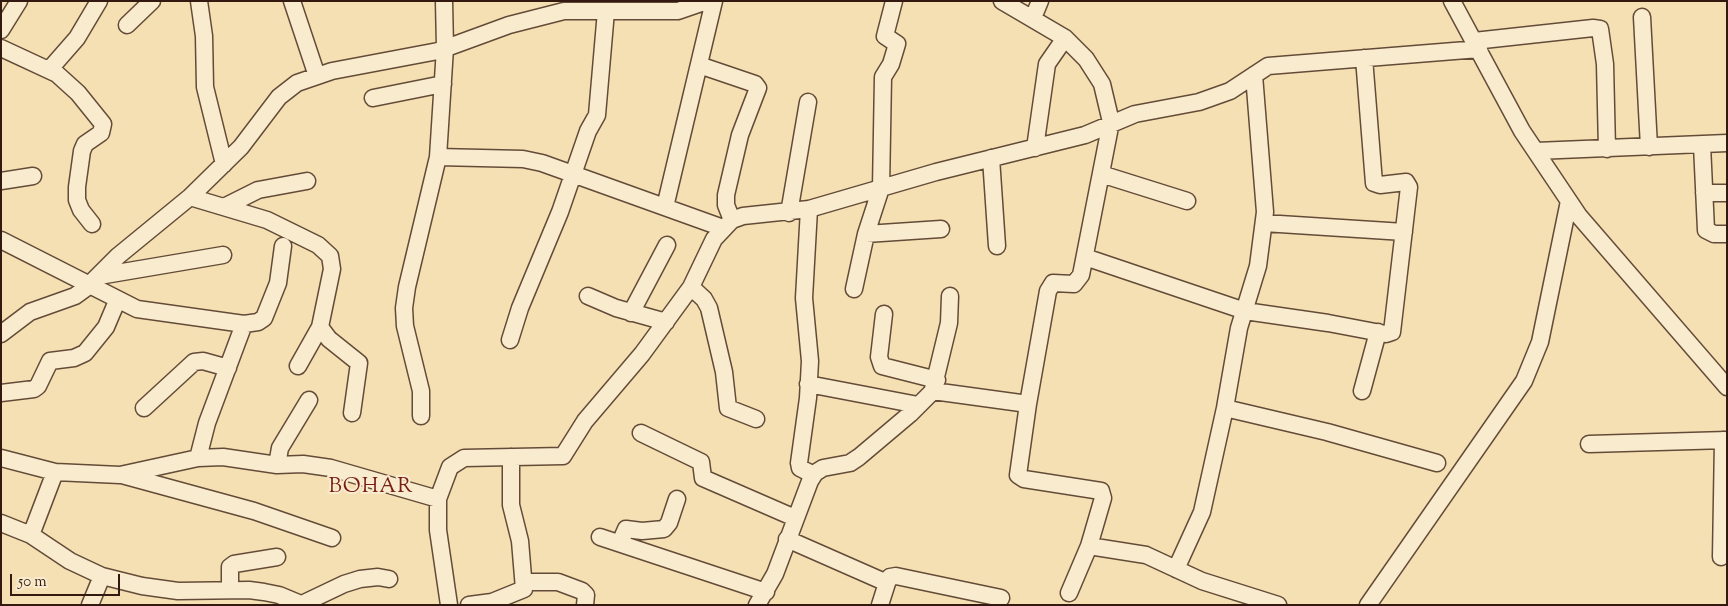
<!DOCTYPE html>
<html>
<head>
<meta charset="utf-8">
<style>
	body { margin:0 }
	#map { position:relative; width:1728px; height:606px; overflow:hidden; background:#f5e0b4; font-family:"Sorts Mill Goudy",serif }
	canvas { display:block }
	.frame { position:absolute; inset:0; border:2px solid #33190f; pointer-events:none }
	.scale { position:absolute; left:10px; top:574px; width:110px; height:22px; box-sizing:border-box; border:2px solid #33190f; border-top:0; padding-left:6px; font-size:15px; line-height:18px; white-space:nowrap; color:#33190f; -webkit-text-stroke:4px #f8ebce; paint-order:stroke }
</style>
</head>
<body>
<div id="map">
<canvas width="1728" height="606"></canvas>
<div class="frame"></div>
<div class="scale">50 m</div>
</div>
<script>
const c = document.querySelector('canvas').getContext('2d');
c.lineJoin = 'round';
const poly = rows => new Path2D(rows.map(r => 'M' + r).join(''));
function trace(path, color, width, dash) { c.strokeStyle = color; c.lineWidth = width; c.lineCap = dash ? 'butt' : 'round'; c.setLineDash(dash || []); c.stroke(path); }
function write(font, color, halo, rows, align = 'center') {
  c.font = font + ' "Sorts Mill Goudy",serif'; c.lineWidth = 4; c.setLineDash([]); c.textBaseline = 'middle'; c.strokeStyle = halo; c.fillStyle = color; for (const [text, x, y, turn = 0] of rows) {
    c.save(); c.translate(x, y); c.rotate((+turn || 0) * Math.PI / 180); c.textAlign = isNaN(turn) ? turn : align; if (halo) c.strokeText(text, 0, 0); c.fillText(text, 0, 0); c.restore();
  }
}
const minor = poly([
	[199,1,204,36,205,87,224,164],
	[292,1,317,76],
	[1452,1,1522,131,1579,216,1727,387],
	[1642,17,1649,147],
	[1033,18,1040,1],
	[127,25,152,1],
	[1,30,19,1],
	[1474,41,1593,28,1600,29,1605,64,1607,149],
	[1,48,57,74,78,93,103,124,101,133,85,144,82,151,77,187,77,200,81,210,92,224],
	[699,65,755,84,758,88,740,135,726,195,726,205,732,220],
	[49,70,77,38,99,1],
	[373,98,443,84],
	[1702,145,1706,230,1714,234,1727,234],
	[1035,148,1047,64,1065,38],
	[1536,151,1727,143],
	[438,157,523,159,542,163,723,228],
	[991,158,997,246],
	[1101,174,1187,201],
	[1,181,33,176],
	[1704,193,1727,193],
	[190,197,267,220,318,245,330,256,332,269,320,327,329,339,359,363,352,413],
	[224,207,258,190,307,181],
	[665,207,714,1],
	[809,209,804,298,810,361,808,398,799,463,800,468,814,475],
	[789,213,808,102],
	[1264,223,1404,232],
	[866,234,941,229],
	[1,240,137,309,244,324,207,423,198,458],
	[1085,257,1245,311,1328,323,1386,334,1392,332,1409,187,1406,182,1380,185,1374,183,1364,58],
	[99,276,223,255],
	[691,287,704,299,709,308,724,372,728,408,756,419],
	[854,289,866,234,881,188,883,77,891,64,897,44,885,36,894,1],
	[588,296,616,308,666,322],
	[631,313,667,245],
	[884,314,879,357,882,366,937,380],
	[244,324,258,322,264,318,278,283,283,246],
	[1,334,30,312,75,296,86,288,118,256,190,197,241,147,279,97,297,83,332,71,438,51,509,25,564,11,678,11,707,1],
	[510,340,520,308,560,212,588,131,597,115,606,11],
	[298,366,320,327],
	[808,384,918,405],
	[933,389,949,323,950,296],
	[1362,391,1378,332],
	[1,393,34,389,38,386,50,361,74,358,85,353,106,327,117,301],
	[1028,404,1018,475,1024,479,1101,491,1103,498,1089,546,1146,555,1202,581,1278,605],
	[144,408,194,362,203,361,228,368],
	[1225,408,1327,432,1437,463],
	[421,416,421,391,405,326,404,308,407,287,438,157,445,48,444,1],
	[641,433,701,462,703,478,795,518],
	[1589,444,1727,440],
	[1,458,55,472,120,475,198,458,223,457,277,465,303,464,331,468,438,499,450,467,464,458,563,456,585,421,642,354,691,287,714,239,732,220,743,216,809,209,936,172,1085,135,1135,114,1199,102,1230,91,1268,66,1479,49],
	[277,465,280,448,309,400],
	[122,475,254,511,332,538],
	[438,499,438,530,449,605],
	[1,523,31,535,70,561,102,576,142,586,178,591,249,590,264,592,279,595,303,605],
	[31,535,55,472],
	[600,537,766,592],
	[787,539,887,583,880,605],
	[620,543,626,529,642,531,664,529,669,523,677,499],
	[1721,557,1723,440],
	[1176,569,1202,512,1225,408,1239,328,1258,266,1265,212,1254,75],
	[524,582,558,582,582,591,586,595,585,605],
	[887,583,890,577,896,576,1001,598],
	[230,590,230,567,234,564,277,557],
	[1069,593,1089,546],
	[302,604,344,584,360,579,378,577,389,579],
	[90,605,102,576],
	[469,605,492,602,524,589,520,541,511,505,511,457],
	[757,605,775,574,810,481,815,473,823,468,850,463,859,457,910,414,933,391,1028,404,1048,291,1053,283,1074,284,1081,275,1111,122,1102,84,1086,59,1065,38,1002,1],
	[1368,605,1524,381,1540,342,1569,201]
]);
const quarterNames = [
	["BOHAR",371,488]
];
trace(minor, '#644b38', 19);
trace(minor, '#f8ebce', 16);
c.letterSpacing = '1px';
write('21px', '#7a1f14', '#f8ebce', quarterNames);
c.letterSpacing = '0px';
</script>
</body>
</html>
